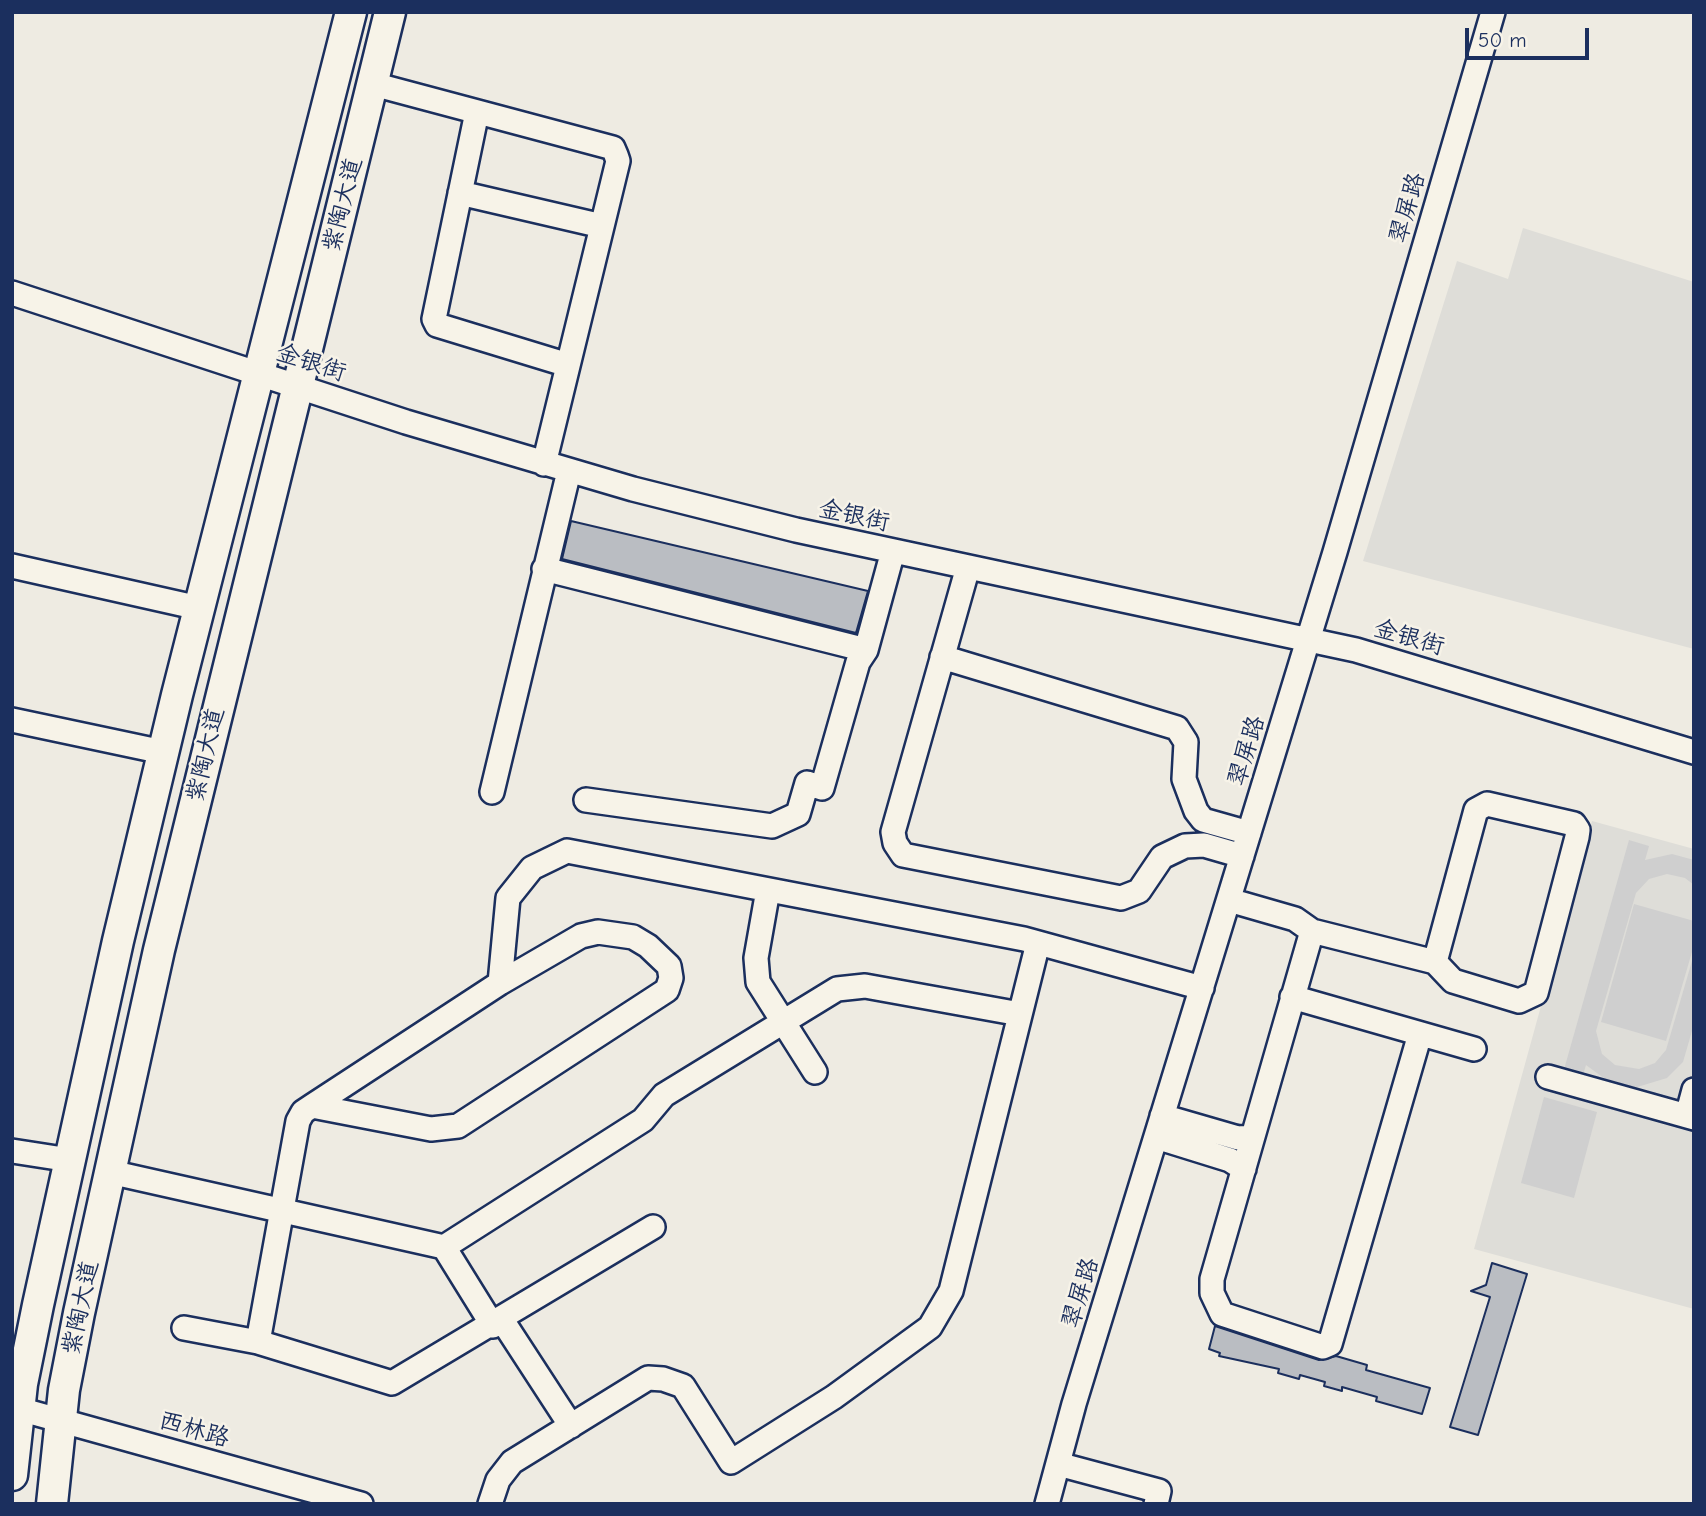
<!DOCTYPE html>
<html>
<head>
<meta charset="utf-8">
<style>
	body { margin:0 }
	#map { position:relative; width:1706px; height:1516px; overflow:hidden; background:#eeebe2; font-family:"Comic Neue",sans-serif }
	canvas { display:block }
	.frame { position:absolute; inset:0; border:14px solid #1b2f5e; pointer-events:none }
	.scale { position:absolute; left:1465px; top:28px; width:124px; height:32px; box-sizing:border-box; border:4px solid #1b2f5e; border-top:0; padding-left:9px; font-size:21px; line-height:24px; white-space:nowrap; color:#1b2f5e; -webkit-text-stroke:5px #f7f3e8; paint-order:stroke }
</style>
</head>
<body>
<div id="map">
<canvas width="1706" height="1516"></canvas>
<div class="frame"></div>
<div class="scale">50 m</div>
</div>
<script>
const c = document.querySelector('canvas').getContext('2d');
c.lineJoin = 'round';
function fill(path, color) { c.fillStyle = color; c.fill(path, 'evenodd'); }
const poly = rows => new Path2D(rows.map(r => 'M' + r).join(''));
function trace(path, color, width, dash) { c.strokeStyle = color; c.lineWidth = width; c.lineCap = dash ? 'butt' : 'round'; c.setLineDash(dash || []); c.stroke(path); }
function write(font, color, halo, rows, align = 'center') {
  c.font = font + ' "Comic Neue","LXGW WenKai TC",sans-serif'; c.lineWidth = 5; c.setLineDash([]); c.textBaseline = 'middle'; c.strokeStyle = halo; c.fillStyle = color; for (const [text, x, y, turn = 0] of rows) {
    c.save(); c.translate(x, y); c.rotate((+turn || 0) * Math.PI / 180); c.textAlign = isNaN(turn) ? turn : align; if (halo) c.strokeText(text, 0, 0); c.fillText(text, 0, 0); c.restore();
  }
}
const built = poly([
	[1523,228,1694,282,1694,649,1363,561,1457,261,1508,279],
	[1592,821,1694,849,1694,1309,1474,1249]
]);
const green = poly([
	[1629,840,1649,846,1645,860,1672,854,1694,860,1694,885,1685,878,1667,874,1649,879,1636,893,1596,1031,1602,1054,1615,1065,1639,1069,1655,1063,1666,1050,1694,954,1694,1024,1683,1062,1667,1078,1634,1088,1612,1084,1586,1065,1582,1078,1563,1073],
	[1634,904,1694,921,1694,945,1666,1041,1601,1022],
	[1544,1097,1597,1112,1574,1198,1521,1183]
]);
const building = poly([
	[571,521,868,591,856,633,562,559,571,521],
	[1492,1263,1527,1274,1478,1435,1450,1427,1490,1297,1471,1291,1486,1285,1492,1263],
	[1215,1326,1319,1360,1336,1356,1367,1365,1366,1370,1430,1388,1422,1414,1376,1401,1377,1397,1342,1387,1342,1391,1324,1386,1325,1382,1300,1375,1299,1379,1278,1373,1279,1369,1219,1356,1220,1353,1209,1349,1215,1326]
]);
const minor = poly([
	[373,84,613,148,616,155,618,161,544,464],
	[477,112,434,319,437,325,568,365],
	[460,193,602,226],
	[12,293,406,422,633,489,796,530,1356,650,1694,752],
	[12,566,199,608],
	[968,567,893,832,895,843,903,855,1121,898,1139,891,1162,857,1185,846,1204,845,1242,856],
	[544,569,866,650],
	[942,657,1177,728,1186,742,1184,779,1196,811,1203,820,1249,833],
	[12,720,163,752],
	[492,792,569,471],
	[586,800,772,826,798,814,807,783,822,788,858,662,866,650,893,551],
	[768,890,756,958,758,982,815,1072],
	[1229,900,1295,919,1312,931,1435,962,1453,981,1519,1001,1536,993,1577,837,1578,830,1574,824,1487,804,1476,810,1435,962],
	[1312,931,1212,1279,1212,1293,1222,1314,1323,1347,1330,1344,1420,1034],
	[500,983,508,898,532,868,567,851,1024,939,1202,988],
	[1292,997,1474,1049],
	[1548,1077,1694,1118],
	[1162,1116,1238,1138,1252,1137],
	[1687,1116,1694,1090],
	[1156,1137,1230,1160,1244,1169],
	[12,1151,70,1160],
	[110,1172,444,1247,493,1326],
	[444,1247,643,1120,664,1095,837,989,865,986,1020,1014],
	[502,1320,571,1426],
	[184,1328,258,1342,392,1383,653,1227],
	[258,1342,298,1121,303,1112,312,1106,500,983,581,936,598,932,633,937,648,946,669,966,671,978,667,990,458,1126,431,1129,312,1106],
	[12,1407,361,1504],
	[1058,1464,1159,1491,1156,1504],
	[490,1504,498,1480,512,1462,648,1378,663,1379,683,1386,731,1462,834,1397,930,1327,951,1291,1038,943],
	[1047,1504,1074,1404,1335,552,1493,12]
]);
const major = poly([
	[12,1475,22,1384,38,1305,118,941,177,695,351,12],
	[52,1504,64,1390,79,1313,159,950,390,12]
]);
const streetNames = [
	["紫陶大道",343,205,-76],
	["翠屏路",1408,208,-74],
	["金银街",311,363,18],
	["金银街",854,516,12],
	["金银街",1409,638,16],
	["翠屏路",1247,751,-73],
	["紫陶大道",206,755,-77],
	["翠屏路",1081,1293,-73],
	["紫陶大道",81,1308,-78],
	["西林路",194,1430,16]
];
fill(built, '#deddd8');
fill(green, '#cfcfcf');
fill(building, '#babdc2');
trace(building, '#1b2f5e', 2);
trace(minor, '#1b2f5e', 28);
trace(major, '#1b2f5e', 35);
trace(minor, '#f7f3e8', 23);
trace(major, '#f7f3e8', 30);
write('24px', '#1b2f5e', '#f7f3e8', streetNames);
</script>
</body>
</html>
